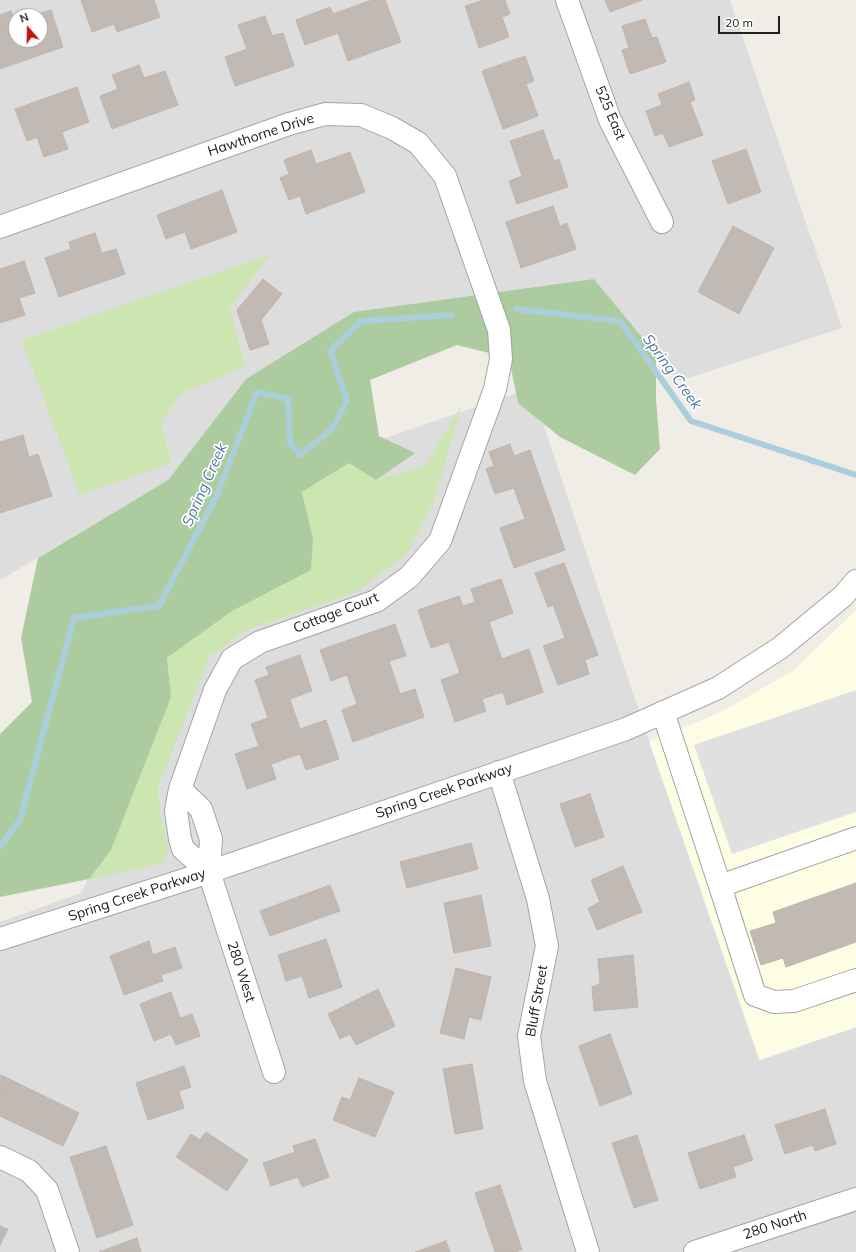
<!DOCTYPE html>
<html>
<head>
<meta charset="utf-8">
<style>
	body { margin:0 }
	#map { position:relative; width:856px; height:1252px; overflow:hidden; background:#f0ede7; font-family:Mulish,sans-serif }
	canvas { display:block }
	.north { position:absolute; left:8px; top:8px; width:40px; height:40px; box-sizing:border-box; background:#fff; border:1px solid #a6a6a6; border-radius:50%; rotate:340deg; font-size:11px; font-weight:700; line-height:16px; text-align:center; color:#202020 }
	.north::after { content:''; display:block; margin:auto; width:14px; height:18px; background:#c2110f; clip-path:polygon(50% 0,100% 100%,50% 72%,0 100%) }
	.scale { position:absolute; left:718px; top:16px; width:62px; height:18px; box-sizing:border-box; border:2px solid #202020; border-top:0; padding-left:5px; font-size:12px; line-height:14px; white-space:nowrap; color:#202020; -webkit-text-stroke:3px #fff; paint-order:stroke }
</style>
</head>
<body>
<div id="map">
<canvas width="856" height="1252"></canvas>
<div class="north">N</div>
<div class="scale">20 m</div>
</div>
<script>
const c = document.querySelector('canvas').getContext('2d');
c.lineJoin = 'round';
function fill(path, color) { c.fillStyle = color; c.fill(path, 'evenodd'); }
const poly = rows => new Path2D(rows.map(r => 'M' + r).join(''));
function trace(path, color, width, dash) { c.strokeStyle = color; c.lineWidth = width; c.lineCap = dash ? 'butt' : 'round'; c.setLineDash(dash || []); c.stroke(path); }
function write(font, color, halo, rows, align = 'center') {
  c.font = font + ' Mulish,sans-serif'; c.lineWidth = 3.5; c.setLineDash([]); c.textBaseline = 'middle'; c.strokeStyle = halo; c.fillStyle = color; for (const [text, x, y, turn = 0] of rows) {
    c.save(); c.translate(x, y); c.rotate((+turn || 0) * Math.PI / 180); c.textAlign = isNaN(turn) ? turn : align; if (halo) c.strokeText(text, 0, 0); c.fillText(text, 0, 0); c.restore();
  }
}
const residential = poly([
	[0,0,730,0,842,328,679,381,594,279,246,379,168,480,0,580],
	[16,16,40,16,40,40,16,40],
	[531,388,649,741,759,1060,856,1027,856,1252,0,1252,0,922,81,893,106,842,163,696,356,448]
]);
const education = poly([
	[856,610,856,1027,760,1060,649,741,721,712,794,670]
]);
const grass = poly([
	[271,254,230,307,245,367,180,394,161,423,171,463,80,495,22,340],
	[461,406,434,501,406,555,354,593,247,630,210,656,158,787,160,814,169,851,161,864,89,879,111,850,171,697,167,658,232,611,310,570,313,538,302,492,349,463,376,480,425,466]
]);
const forest = poly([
	[594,279,656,354,656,400,660,449,635,475,560,437,518,403,509,358,457,345,370,380,379,436,415,453,376,480,349,463,302,492,313,539,311,570,232,611,167,658,171,697,111,850,89,879,0,897,0,734,32,702,21,638,38,558,168,480,246,379,354,312]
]);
const parking = poly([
	[856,690,856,812,732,854,694,745]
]);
const stream = poly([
	[516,309,620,321,691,421,856,475],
	[0,846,20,820,74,618,159,606,217,495,257,392,288,399,290,443,300,455,333,428,347,400,330,351,361,321,452,315]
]);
const building = poly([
	[81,0,154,0,160,17,117,32,114,24,92,32,81,0],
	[372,0,385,0,401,42,348,61,338,33,305,45,296,20,330,7,333,14,372,0],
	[483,0,505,0,510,14,502,17,509,37,479,48,465,6,483,0],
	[605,0,642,0,610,12,605,0],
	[51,10,63,47,0,69,0,15,11,11,15,22,16,21,16,40,40,40,40,16,32,16,51,10],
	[265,16,272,36,283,33,294,66,235,86,225,57,247,49,238,25,265,16],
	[645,19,652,38,657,37,666,62,630,74,622,50,629,48,622,26,645,19],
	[525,56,534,81,526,84,538,116,503,129,482,71,525,56],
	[139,65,144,78,165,71,178,105,112,129,100,96,118,89,112,75,139,65],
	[689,82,695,100,690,102,703,135,669,147,663,133,655,136,646,111,662,105,658,94,689,82],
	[77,87,89,122,62,132,68,149,44,157,37,137,27,141,15,109,77,87],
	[543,130,554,161,559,159,568,187,517,204,509,181,522,176,510,141,543,130],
	[746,149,761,192,728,204,712,161,746,149],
	[311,150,316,164,350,152,365,192,306,214,300,196,289,200,280,178,289,174,284,160,311,150],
	[222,190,237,232,191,249,185,232,166,239,157,215,222,190],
	[553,206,560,226,567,223,576,249,521,268,506,222,553,206],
	[733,226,774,248,739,314,698,292,733,226],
	[95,233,102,253,116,249,125,274,59,297,45,258,71,249,69,242,95,233],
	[24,261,35,293,19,298,25,315,0,323,0,269,24,261],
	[263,279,282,294,261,320,269,344,250,350,237,310,263,279],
	[23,435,29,457,38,454,52,496,0,513,0,442,23,435],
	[510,444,514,456,530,450,565,550,514,568,500,528,525,519,514,488,495,494,486,469,494,466,489,452,510,444],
	[564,563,598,655,585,660,589,674,558,685,543,646,565,638,553,605,548,607,535,573,564,563],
	[501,579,513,613,489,622,502,659,529,649,543,692,507,705,503,692,482,699,486,711,455,722,441,680,460,673,449,642,431,648,418,610,459,596,463,606,475,602,471,589,501,579],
	[395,624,406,656,389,661,400,694,415,689,424,717,353,742,342,710,357,704,347,675,331,681,320,650,395,624],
	[300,655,312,691,290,699,300,729,326,720,339,759,306,770,300,754,271,764,276,779,247,789,235,754,259,746,251,724,268,718,255,680,269,675,266,667,300,655],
	[590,794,604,837,575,847,560,804,590,794],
	[471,843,478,869,407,888,400,862,471,843],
	[623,866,642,912,597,930,588,908,600,902,591,880,623,866],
	[856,883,856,942,786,967,783,958,761,965,750,931,776,923,773,912,856,883],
	[330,885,340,911,270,936,260,911,330,885],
	[481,895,491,946,454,953,444,903,481,895],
	[326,939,342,987,309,998,302,976,286,981,278,955,326,939],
	[149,941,153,955,175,947,182,968,161,975,163,981,124,995,110,956,149,941],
	[633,955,638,1007,594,1011,592,987,600,984,598,959,633,955],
	[456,968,491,977,481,1020,469,1017,464,1039,440,1033,456,968],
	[378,989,395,1026,356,1045,350,1034,340,1039,328,1014,378,989],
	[171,992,180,1018,192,1014,200,1036,176,1045,171,1034,154,1041,140,1004,171,992],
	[610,1034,632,1094,600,1106,579,1046,610,1034],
	[472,1064,483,1129,455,1134,443,1069,472,1064],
	[184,1066,191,1087,179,1091,184,1108,148,1120,136,1083,184,1066],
	[1,1075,79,1113,63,1146,0,1116,1,1075],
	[359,1078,394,1092,375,1137,333,1120,342,1097,350,1100,359,1078],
	[825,1109,836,1144,815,1151,813,1145,785,1154,775,1125,825,1109],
	[206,1132,248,1160,227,1191,176,1157,191,1134,200,1140,206,1132],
	[637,1135,658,1200,634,1208,612,1143,637,1135],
	[744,1135,753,1160,733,1167,736,1177,700,1189,688,1153,744,1135],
	[315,1139,329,1177,302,1187,298,1177,271,1186,263,1163,295,1152,293,1146,315,1139],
	[106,1146,133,1225,97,1238,70,1157,106,1146],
	[500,1185,522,1250,515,1252,495,1252,475,1193,500,1185],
	[0,1226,8,1229,0,1245,0,1226],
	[137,1238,141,1252,99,1252,137,1238],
	[446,1241,450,1252,415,1252,446,1241]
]);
const minor = poly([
	[567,0,610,120,662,222],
	[0,227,289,124,325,114,361,115,392,128,418,143,445,176,499,330,501,359,495,389,440,541,409,577,376,601,260,642,232,659,215,690,180,789,176,811,180,839,183,849,209,872],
	[663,712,720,886,856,838],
	[499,772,538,899,547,946,529,1036,535,1081,588,1252],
	[180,789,201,809,211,839,209,872,274,1072],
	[720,886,755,995,774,1002,794,1001,856,980],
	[0,939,209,872,626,729,718,688,780,648,843,596,856,581],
	[0,1157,29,1171,47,1190,68,1252],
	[695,1252,856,1199]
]);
const streetNames = [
	["525 East",610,113,67],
	["Hawthorne Drive",261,135,-18],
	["Cottage Court",336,613,-21],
	["Spring Creek Parkway",444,791,-19],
	["Spring Creek Parkway",137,895,-18],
	["280 West",241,972,72],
	["Bluff Street",537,1001,-80],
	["280 North",775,1225,-18]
];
const waterNames = [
	["Spring Creek",672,372,54],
	["Spring Creek",205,485,-66]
];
fill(residential, '#dedddd');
fill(education, '#fdfde4');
fill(grass, '#cbe6b1');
fill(forest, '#accc9f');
fill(parking, '#e0e0e0');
trace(stream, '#abcfda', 6);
fill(building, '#c0b9b4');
trace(building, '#c1b5ab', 1);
trace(minor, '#a4a4a4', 24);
trace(minor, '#fff', 22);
write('14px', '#202020', '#fff', streetNames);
write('italic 15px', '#5078a2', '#fff', waterNames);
</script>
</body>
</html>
